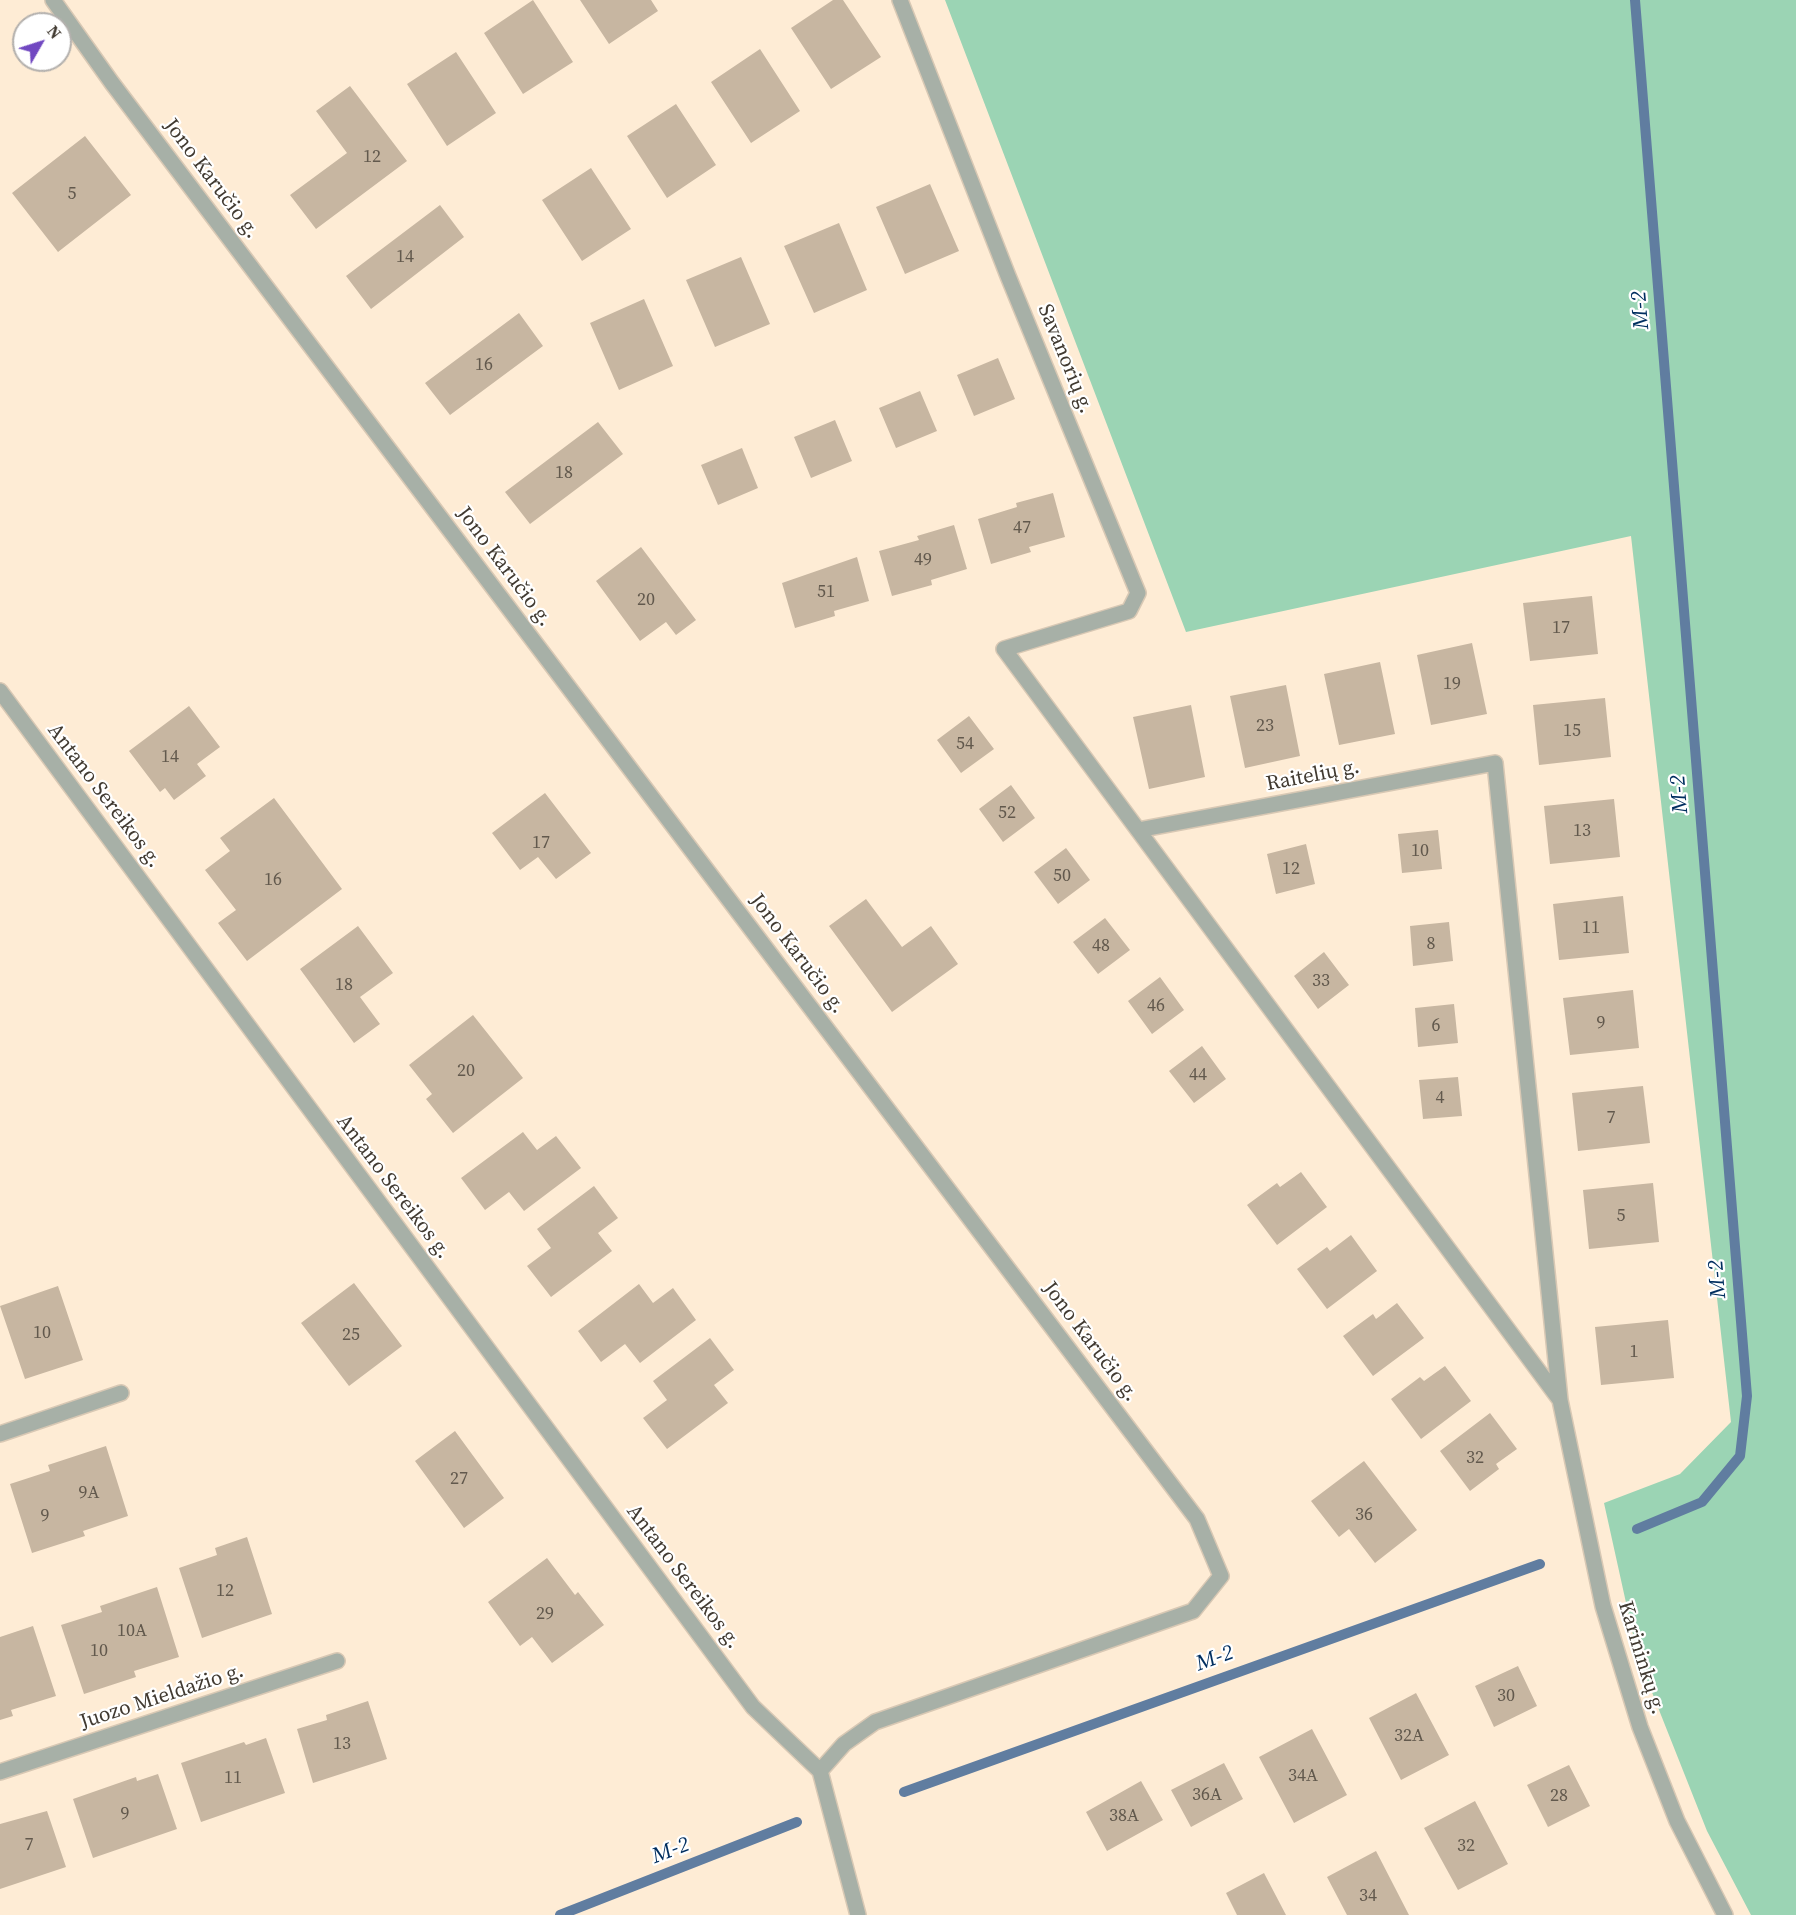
<!DOCTYPE html>
<html>
<head>
<meta charset="utf-8">
<style>
	body { margin:0 }
	#map { position:relative; width:1796px; height:1915px; overflow:hidden; background:#feecd5; font-family:"Source Serif 4",serif }
	canvas { display:block }
	.north { position:absolute; left:12px; top:12px; width:60px; height:60px; box-sizing:border-box; background:#fff; border:2px solid #b3b0ad; border-radius:50%; rotate:51deg; font-size:16px; font-weight:700; line-height:24px; text-align:center; color:#413a31 }
	.north::after { content:''; display:block; margin:auto; width:21px; height:27px; background:#7148c1; clip-path:polygon(50% 0,100% 100%,50% 72%,0 100%) }
</style>
</head>
<body>
<div id="map">
<canvas width="1796" height="1915"></canvas>
<div class="north">N</div>
</div>
<script>
const c = document.querySelector('canvas').getContext('2d');
c.lineJoin = 'round';
function fill(path, color) { c.fillStyle = color; c.fill(path, 'evenodd'); }
const poly = rows => new Path2D(rows.map(r => 'M' + r).join(''));
function trace(path, color, width, dash) { c.strokeStyle = color; c.lineWidth = width; c.lineCap = dash ? 'butt' : 'round'; c.setLineDash(dash || []); c.stroke(path); }
function write(font, color, halo, rows, align = 'center') {
  c.font = font + ' "Source Serif 4",serif'; c.lineWidth = 4.5; c.setLineDash([]); c.textBaseline = 'middle'; c.strokeStyle = halo; c.fillStyle = color; for (const [text, x, y, turn = 0] of rows) {
    c.save(); c.translate(x, y); c.rotate((+turn || 0) * Math.PI / 180); c.textAlign = isNaN(turn) ? turn : align; if (halo) c.strokeText(text, 0, 0); c.fillText(text, 0, 0); c.restore();
  }
}
const green = poly([
	[945,0,1796,0,1796,1915,1751,1915,1707,1831,1638,1657,1604,1503,1680,1474,1731,1422,1631,536,1186,632]
]);
const stream = poly([
	[1635,0,1747,1396,1740,1456,1702,1502,1637,1529],
	[904,1792,1540,1564],
	[560,1915,797,1822]
]);
const building = poly([
	[533,0,573,62,523,94,484,33],
	[580,0,651,0,658,11,609,44],
	[833,0,843,0,881,57,831,89,791,28],
	[760,49,800,111,751,143,711,82],
	[456,52,496,113,447,146,407,84],
	[350,86,407,161,316,229,290,195,347,153,316,111],
	[676,104,716,165,667,198,627,136],
	[85,136,131,195,58,252,12,193],
	[591,168,631,229,582,261,542,200],
	[930,184,959,251,905,274,876,207],
	[440,205,464,237,371,309,346,276],
	[839,223,867,290,814,313,784,246],
	[741,257,770,324,715,347,686,280],
	[644,299,673,366,619,390,590,323],
	[519,313,543,346,450,415,425,383],
	[998,358,1015,399,974,416,957,375],
	[920,391,937,431,896,448,879,408],
	[835,420,852,461,811,478,794,437],
	[598,422,623,454,530,524,505,492],
	[742,448,758,488,718,505,701,465],
	[1053,493,1065,537,1029,547,1031,552,991,564,978,519,1017,507,1016,503],
	[954,525,967,569,931,580,932,585,892,596,879,551,919,540,917,536],
	[641,547,696,620,676,635,666,622,640,641,596,581],
	[857,557,869,601,834,611,835,616,795,628,782,583],
	[1592,596,1598,654,1530,661,1523,603],
	[1472,643,1487,714,1431,725,1417,655],
	[1380,662,1395,734,1339,745,1324,674],
	[1286,685,1300,756,1245,768,1230,696],
	[1605,698,1611,757,1539,765,1533,705],
	[1191,705,1205,777,1149,789,1133,717],
	[189,706,220,747,197,764,206,776,174,800,165,788,160,792,129,751],
	[969,716,994,749,961,773,937,740],
	[1011,785,1035,818,1003,842,979,809],
	[545,793,591,853,556,879,538,857,520,870,492,833],
	[274,798,342,889,247,961,218,923,236,910,205,870,230,851,220,838],
	[1614,799,1620,857,1550,864,1544,806],
	[1438,830,1442,869,1402,873,1398,834],
	[1306,844,1315,884,1276,894,1267,854],
	[1066,848,1090,880,1058,904,1034,872],
	[1623,896,1629,953,1559,960,1553,904],
	[866,899,902,947,931,926,958,964,892,1012,829,926],
	[1105,918,1130,950,1098,974,1073,942],
	[1449,922,1453,961,1413,966,1410,926],
	[358,926,393,973,360,997,380,1024,354,1043,300,969],
	[1324,952,1349,985,1318,1009,1294,976],
	[1160,977,1184,1010,1152,1034,1128,1001],
	[1633,990,1639,1048,1570,1055,1563,998],
	[1454,1004,1458,1043,1418,1047,1415,1008],
	[473,1015,523,1078,453,1133,426,1099,432,1094,409,1065],
	[1202,1046,1226,1079,1194,1103,1169,1071],
	[1458,1077,1462,1116,1423,1119,1419,1080],
	[1643,1086,1650,1143,1578,1151,1572,1093],
	[523,1132,537,1150,556,1136,581,1168,524,1211,509,1192,485,1210,461,1178],
	[1301,1172,1327,1207,1277,1245,1247,1205,1277,1183,1280,1187],
	[1653,1183,1659,1242,1589,1249,1583,1190],
	[594,1186,618,1218,598,1233,612,1251,551,1297,527,1266,551,1248,537,1229],
	[1351,1235,1377,1271,1327,1309,1297,1269,1327,1247,1330,1251],
	[354,1283,402,1346,349,1386,301,1323],
	[639,1284,653,1303,673,1288,696,1320,640,1363,625,1344,601,1362,578,1331],
	[58,1286,83,1360,25,1379,0,1306],
	[1397,1303,1424,1338,1373,1376,1343,1336,1373,1314,1376,1319],
	[1668,1320,1674,1378,1601,1385,1595,1327],
	[710,1338,734,1370,714,1385,728,1403,667,1449,643,1418,667,1400,653,1381],
	[1445,1366,1471,1401,1421,1439,1391,1399,1420,1377,1424,1381],
	[1490,1413,1517,1449,1496,1464,1499,1469,1470,1491,1440,1451],
	[455,1431,504,1498,464,1528,415,1461],
	[106,1446,128,1516,83,1531,85,1536,32,1553,10,1484,50,1471,48,1465],
	[1364,1461,1417,1530,1375,1563,1349,1529,1339,1537,1311,1501],
	[247,1537,272,1614,202,1638,179,1568,217,1555,215,1548],
	[547,1558,575,1595,578,1592,604,1625,552,1663,532,1637,520,1646,488,1602],
	[157,1587,179,1657,134,1671,136,1677,84,1694,61,1625,102,1612,100,1606],
	[33,1626,56,1696,11,1710,13,1716,0,1720,0,1637],
	[1518,1666,1537,1706,1494,1727,1475,1686],
	[1416,1693,1449,1755,1401,1780,1369,1718],
	[368,1701,387,1759,313,1783,297,1729,327,1720,326,1715],
	[1312,1729,1347,1795,1294,1823,1259,1757],
	[266,1738,285,1793,201,1822,181,1763,244,1742,246,1745],
	[1224,1763,1243,1799,1191,1827,1171,1790],
	[1569,1765,1590,1806,1548,1827,1527,1785],
	[158,1774,177,1829,93,1858,73,1799,136,1777,137,1781],
	[1141,1781,1163,1820,1107,1851,1086,1812],
	[1475,1801,1508,1864,1458,1890,1424,1828],
	[47,1811,66,1867,0,1889,0,1824],
	[1376,1851,1409,1915,1347,1915,1327,1877],
	[1264,1873,1286,1915,1237,1915,1226,1893]
]);
const minor = poly([
	[53,0,112,83,1197,1519,1221,1576,1193,1611,875,1722,844,1744,820,1771],
	[900,0,1008,276,1138,593,1129,611,1004,649,1560,1400],
	[0,691,753,1707,820,1771,858,1915],
	[1138,830,1495,763,1560,1400,1603,1606,1640,1727,1677,1821,1725,1915],
	[0,1434,121,1393],
	[0,1772,337,1661]
]);
const numberNames = [
	["12",372,157],
	["5",72,194],
	["14",405,257],
	["16",484,365],
	["18",564,473],
	["47",1022,528],
	["49",923,560],
	["51",826,592],
	["20",646,600],
	["17",1561,628],
	["19",1452,684],
	["23",1265,726],
	["15",1572,731],
	["54",965,744],
	["14",170,757],
	["52",1007,813],
	["13",1582,831],
	["17",541,843],
	["10",1420,851],
	["12",1291,869],
	["50",1062,876],
	["16",273,880],
	["11",1591,928],
	["8",1431,944],
	["48",1101,946],
	["33",1321,981],
	["18",344,985],
	["46",1156,1006],
	["9",1601,1023],
	["6",1436,1026],
	["20",466,1071],
	["44",1198,1075],
	["4",1440,1098],
	["7",1611,1118],
	["5",1621,1216],
	["10",42,1333],
	["25",351,1335],
	["1",1634,1352],
	["32",1475,1458],
	["27",459,1479],
	["9A",89,1493],
	["36",1364,1515],
	["9",45,1516],
	["12",225,1591],
	["29",545,1614],
	["10A",132,1631],
	["10",99,1651],
	["30",1506,1696],
	["32A",1409,1736],
	["13",342,1744],
	["34A",1303,1776],
	["11",233,1778],
	["36A",1207,1795],
	["28",1559,1796],
	["9",125,1814],
	["38A",1124,1816],
	["7",29,1845],
	["32",1466,1846],
	["34",1368,1896]
];
const streetNames = [
	["Jono Karučio g.",211,179,53],
	["Savanorių g.",1065,359,68],
	["Jono Karučio g.",504,567,53],
	["Raitelių g.",1313,776,-11],
	["Antano Sereikos g.",104,796,53],
	["Jono Karučio g.",797,954,53],
	["Antano Sereikos g.",393,1187,53],
	["Jono Karučio g.",1090,1342,53],
	["Antano Sereikos g.",683,1577,53],
	["Karininkų g.",1641,1658,73],
	["Juozo Mieldažio g.",162,1697,-18]
];
const waterNames = [
	["M-2",1641,310,-95],
	["M-2",1680,794,-95],
	["M-2",1718,1279,-95],
	["M-2",1215,1659,-20],
	["M-2",671,1851,-21]
];
fill(green, '#9bd4b4');
trace(stream, '#607da0', 10);
fill(building, '#c7b6a1');
trace(minor, '#d8c8b4', 18);
trace(minor, '#a7b0a7', 15);
write('18px', '#62594d', null, numberNames);
write('21px', '#413a31', '#fff', streetNames);
write('italic 22px', '#002e5f', '#fff', waterNames);
</script>
</body>
</html>
